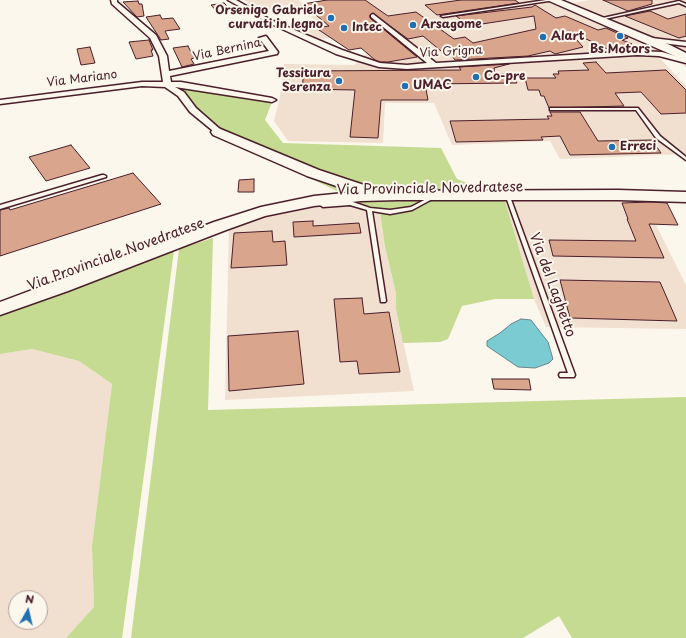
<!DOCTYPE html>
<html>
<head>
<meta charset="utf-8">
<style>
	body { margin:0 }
	#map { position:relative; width:686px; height:638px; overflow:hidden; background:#fbf7ec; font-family:"Playpen Sans",sans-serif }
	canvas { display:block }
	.north { position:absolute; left:8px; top:590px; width:40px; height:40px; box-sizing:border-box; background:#fbf7ec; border:1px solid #b4a19f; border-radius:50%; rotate:8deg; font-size:11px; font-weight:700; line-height:16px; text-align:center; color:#4a1f2b }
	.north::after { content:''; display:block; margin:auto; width:14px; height:18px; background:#1f6fb2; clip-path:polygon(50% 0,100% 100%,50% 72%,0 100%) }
</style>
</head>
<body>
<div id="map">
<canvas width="686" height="638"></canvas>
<div class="north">N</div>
</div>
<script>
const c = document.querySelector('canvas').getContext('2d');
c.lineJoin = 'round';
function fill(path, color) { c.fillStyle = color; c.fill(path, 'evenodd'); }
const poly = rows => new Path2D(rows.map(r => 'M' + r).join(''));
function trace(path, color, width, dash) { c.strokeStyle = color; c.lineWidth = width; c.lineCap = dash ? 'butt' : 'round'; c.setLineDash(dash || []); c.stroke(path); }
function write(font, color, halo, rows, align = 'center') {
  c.font = font + ' "Playpen Sans",sans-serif'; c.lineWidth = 4; c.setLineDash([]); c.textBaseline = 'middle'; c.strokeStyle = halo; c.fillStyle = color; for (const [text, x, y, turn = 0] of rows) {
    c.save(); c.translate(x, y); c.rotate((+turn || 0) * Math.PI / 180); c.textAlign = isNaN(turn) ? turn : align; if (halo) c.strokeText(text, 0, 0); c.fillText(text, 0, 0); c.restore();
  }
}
const built = poly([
	[244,0,299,0,303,4,326,0,562,0,573,3,589,0,686,0,686,67,667,56,658,56,686,86,686,154,560,159,550,141,452,145,434,103,385,103,383,143,288,141,274,121,280,97,284,64,354,65,370,50,352,35,324,39,315,37,301,26,318,23,299,6,257,11],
	[504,198,643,199,686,285,686,329,546,327,534,299],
	[351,199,380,212,385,247,396,293,396,309,414,391,225,400,229,227,290,209],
	[32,349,79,361,112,384,92,546,94,607,66,638,0,638,0,354],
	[16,598,40,598,40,622,16,622]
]);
const green = poly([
	[179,85,272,102,265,120,283,143,441,148,457,179,504,198,534,299,495,299,462,306,448,339,440,342,403,343,396,309,396,293,385,247,380,212,213,131],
	[213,238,208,410,686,397,686,638,572,638,559,616,523,638,131,638,179,249],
	[174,251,122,638,66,638,94,607,92,546,112,384,79,361,32,349,0,354,0,313]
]);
const water = poly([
	[521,319,531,320,548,342,553,359,549,363,535,368,518,367,487,346,487,341,500,333,511,324,521,319]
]);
const building = poly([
	[327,0,365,0,388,16,416,12,454,39,465,37,473,43,536,29,534,16,469,26,456,16,532,7,535,5,556,18,565,16,598,30,606,28,628,38,622,40,632,44,619,48,622,50,612,51,569,31,583,47,555,54,550,51,528,56,455,60,448,50,441,51,423,36,408,39,372,13,370,15,370,18,417,57,388,62,380,62,375,60,361,48,349,50,316,28,329,26,303,4,327,0],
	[461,0,515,0,519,3,437,15,425,5,461,0],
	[603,0,652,0,652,4,628,11,603,0],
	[138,1,139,4,142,4,144,16,137,17,123,2,138,1],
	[224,3,233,12,219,14,211,5,224,3],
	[650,11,668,19,686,14,686,36,679,38,625,16,650,11],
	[160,15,162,19,173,18,180,29,165,31,169,39,161,40,146,17,160,15],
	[149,40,153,50,151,50,153,56,136,59,129,42,149,40],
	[188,46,194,58,191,59,194,64,182,67,173,48,188,46],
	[90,47,95,63,81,65,77,49,90,47],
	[596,62,606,73,666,70,686,90,686,113,661,114,641,92,615,93,624,106,549,108,544,96,541,96,539,90,528,90,525,78,556,78,553,74,559,74,558,71,589,70,583,63,596,62],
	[509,64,494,68,495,74,513,73,517,83,425,84,428,100,381,100,378,138,350,137,355,90,302,89,304,71,461,70,459,67,509,64],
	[550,112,580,112,598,141,652,140,661,153,570,155,560,136,541,137,543,140,456,142,450,121,549,119,547,116,552,116,550,112],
	[71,145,90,168,46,181,29,157,71,145],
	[133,173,161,204,0,256,0,210,9,208,10,210,133,173],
	[254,179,254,192,238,192,239,180,254,179],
	[650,202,667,203,678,225,649,224,664,258,553,256,549,240,636,241,627,219,628,219,622,203,650,202],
	[313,221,313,226,359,223,361,233,294,237,293,222,313,221],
	[272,231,273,242,285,241,287,265,231,268,234,233,272,231],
	[560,280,660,282,677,321,570,318,560,280],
	[362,298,364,314,389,312,400,372,359,374,357,361,340,362,334,299,362,298],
	[298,331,304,384,229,391,228,336,298,331],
	[492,379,529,379,531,390,494,389,492,379]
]);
const lane = poly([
	[546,0,555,0,443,17,441,16,546,0],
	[679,1,686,4,686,6,679,3,600,20,598,19,679,1],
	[550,108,638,108,660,136,686,157,686,160,656,138,636,110,550,110,550,108],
	[102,175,104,175,106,176,106,177,0,209,0,205,102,175],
	[505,193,509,193,509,194,575,375,574,377,560,377,559,375,560,373,568,373,505,194,505,193],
	[432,196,436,196,436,197,412,210,390,214,372,211,386,301,385,302,381,302,367,210,350,205,323,207,320,205,323,203,350,201,370,208,390,210,411,207,432,196]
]);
const street = poly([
	[111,0,117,0,117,2,156,35,167,56,169,71,269,51,259,38,266,36,278,52,277,54,170,76,171,82,181,82,272,98,276,100,272,102,175,87,184,92,196,108,221,130,222,132,218,135,190,112,178,96,165,87,142,86,0,104,0,100,142,82,163,82,159,56,150,38,112,4,111,0],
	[228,0,236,0,271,20,342,50,380,63,407,65,427,63,371,17,371,15,373,14,436,63,637,51,662,52,686,59,686,63,659,56,637,55,407,69,379,67,336,54,267,22,228,0],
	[643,37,686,42,686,46,646,41,643,41,643,37]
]);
const secondary = poly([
	[547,0,561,0,670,45,686,53,686,61,547,0]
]);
const primary = poly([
	[218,128,319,170,364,185,366,188,364,191,618,190,686,192,686,202,618,200,398,200,361,201,314,206,265,216,226,230,68,291,0,315,0,302,214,222,261,207,314,196,354,192,307,176,213,135,211,132,213,129,218,128]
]);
const markers = [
	[331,18,4,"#1f6fb2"],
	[413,25,4,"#1f6fb2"],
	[344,28,4,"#1f6fb2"],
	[620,36,4,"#1f6fb2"],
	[543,37,4,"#1f6fb2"],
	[476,77,4,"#1f6fb2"],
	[339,81,4,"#1f6fb2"],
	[405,86,4,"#1f6fb2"],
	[612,147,4,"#1f6fb2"]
];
const farPoinames = [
	["Orsenigo Gabriele",323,11,"right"],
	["curvati in legno",323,25,"right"],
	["Arsagome",421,25],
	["Intec",352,28],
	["Alart",551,37],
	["Bs Motors",620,50,"center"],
	["Tessitura",331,74,"right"],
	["Serenza",331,88,"right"],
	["Co-pre",484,77],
	["UMAC",413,86],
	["Erreci",620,147]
];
const farStreetnames = [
	["Via Bernina",227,50,-12],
	["Via Grigna",451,52,-3],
	["Via Mariano",82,79,-7]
];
const streetNames = [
	["Via Provinciale Novedratese",430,189,-1],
	["Via Provinciale Novedratese",116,255,-20],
	["Via del Laghetto",552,285,70]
];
fill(built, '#f1dfd0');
fill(green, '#c5db91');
fill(water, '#7acbd2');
trace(water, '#67868f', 1);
fill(building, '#d9a68d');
trace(building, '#4a1f2b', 1);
trace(lane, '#4a1f2b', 3);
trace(street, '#4a1f2b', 3);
trace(secondary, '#4a1f2b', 3);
trace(primary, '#4a1f2b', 3);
fill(lane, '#fbf7ec');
fill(street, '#fbf7ec');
fill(secondary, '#fbf7ec');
fill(primary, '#fbf7ec');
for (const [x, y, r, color] of markers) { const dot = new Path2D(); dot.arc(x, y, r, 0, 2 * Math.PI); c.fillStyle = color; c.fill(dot); trace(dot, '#fbf7ec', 1.5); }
write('bold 12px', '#4a1f2b', '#fbf7ec', farPoinames, 'left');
write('12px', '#4a1f2b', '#fbf7ec', farStreetnames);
write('14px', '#4a1f2b', '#fbf7ec', streetNames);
</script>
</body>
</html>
